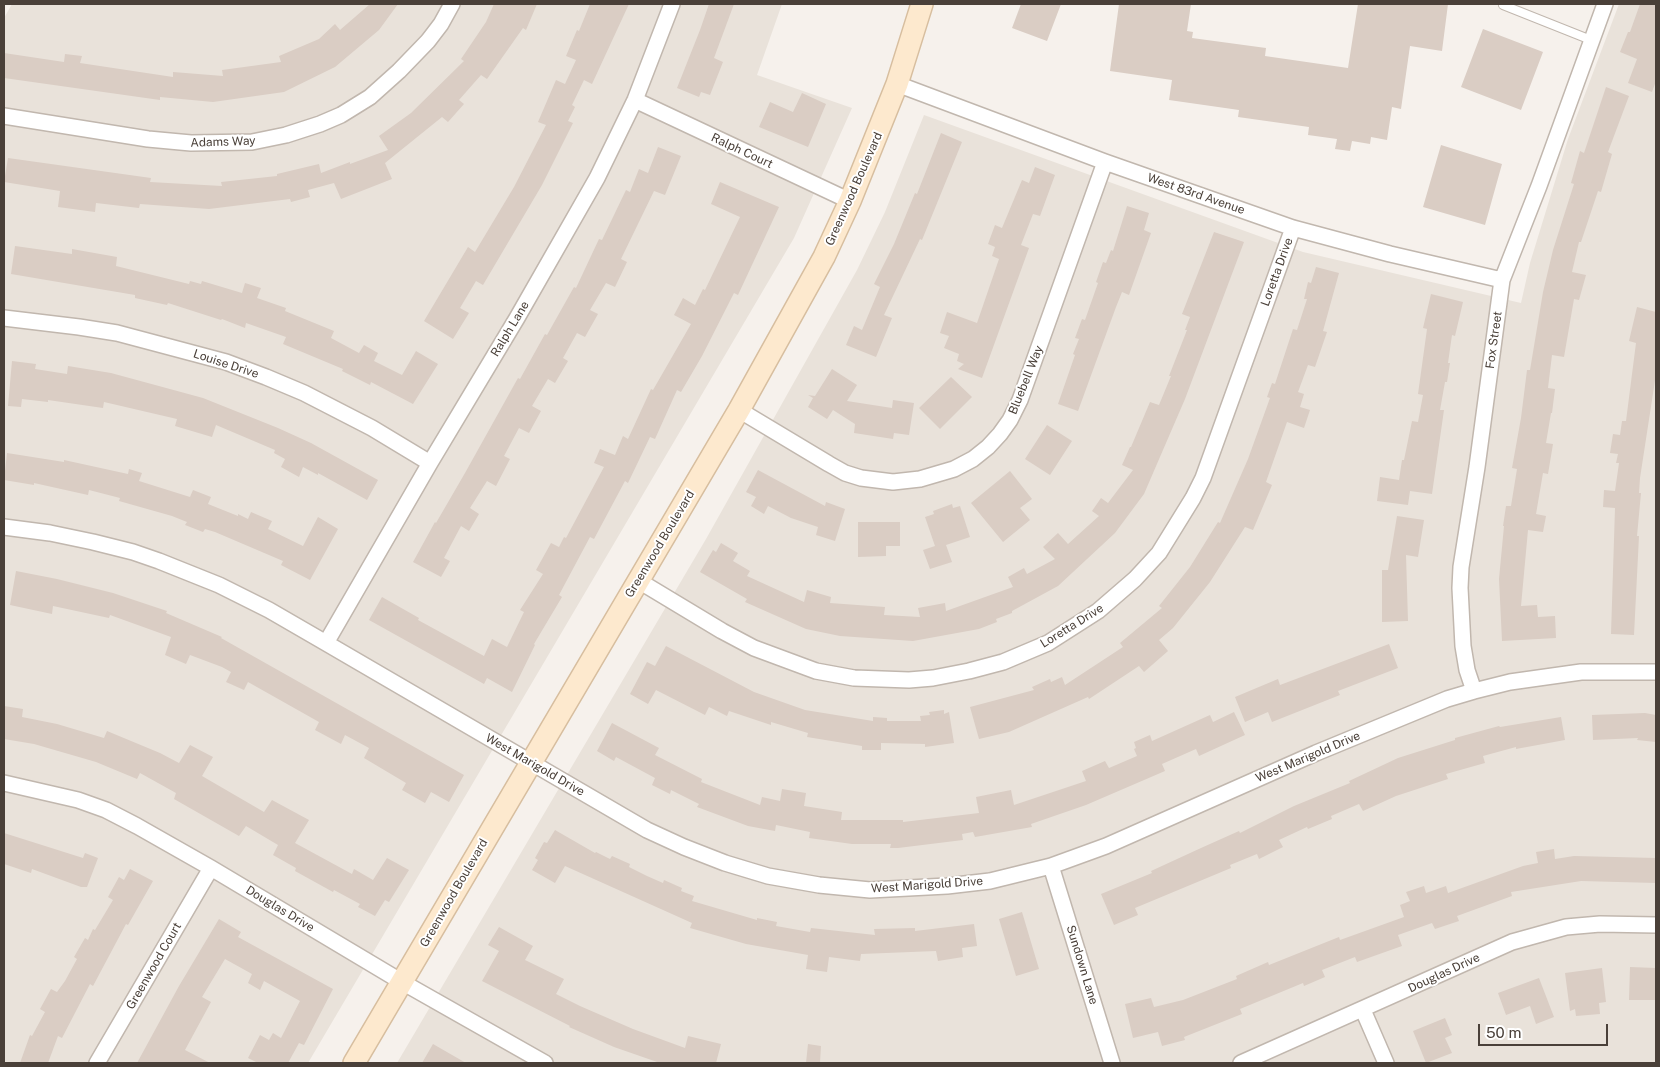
<!DOCTYPE html>
<html>
<head>
<meta charset="utf-8">
<style>
	body { margin:0 }
	#map { position:relative; width:1660px; height:1067px; overflow:hidden; background:#f6f1ec; font-family:"Public Sans",sans-serif }
	canvas { display:block }
	.frame { position:absolute; inset:0; border:5px solid #4a4039; pointer-events:none }
	.scale { position:absolute; left:1478px; top:1024px; width:130px; height:22px; box-sizing:border-box; border:2px solid #4a4039; border-top:0; padding-left:6px; font-size:15px; line-height:18px; white-space:nowrap; color:#4a4039; -webkit-text-stroke:4px #fff; paint-order:stroke }
</style>
</head>
<body>
<div id="map">
<canvas width="1660" height="1067"></canvas>
<div class="frame"></div>
<div class="scale">50 m</div>
</div>
<script>
const c = document.querySelector('canvas').getContext('2d');
c.lineJoin = 'round';
function fill(path, color) { c.fillStyle = color; c.fill(path, 'evenodd'); }
const poly = rows => new Path2D(rows.map(r => 'M' + r).join(''));
function trace(path, color, width, dash) { c.strokeStyle = color; c.lineWidth = width; c.lineCap = dash ? 'butt' : 'round'; c.setLineDash(dash || []); c.stroke(path); }
function write(font, color, halo, rows, align = 'center') {
  c.font = font + ' "Public Sans",sans-serif'; c.lineWidth = 4; c.setLineDash([]); c.textBaseline = 'middle'; c.strokeStyle = halo; c.fillStyle = color; for (const [text, x, y, turn = 0] of rows) {
    c.save(); c.translate(x, y); c.rotate((+turn || 0) * Math.PI / 180); c.textAlign = isNaN(turn) ? turn : align; if (halo) c.strokeText(text, 0, 0); c.fillText(text, 0, 0); c.restore();
  }
}
const residential = poly([
	[12,4,782,4,757,75,852,108,794,238,308,1063,4,1063,4,18],
	[1619,4,1656,4,1656,1063,397,1063,706,539,857,270,885,212,924,115,1303,252,1521,303,1530,263,1568,139]
]);
const building = poly([
	[370,4,398,4,379,30,335,67,284,92,213,102,160,97,160,100,4,78,4,53,64,62,65,54,82,56,80,63,173,77,173,72,223,76,222,70,281,62,279,56,319,39,335,24,340,30],
	[494,4,537,4,526,30,523,28,487,79,481,75,459,100,464,104,448,122,442,117,385,163,392,179,341,199,334,183,308,190,310,197,291,202,290,199,209,209,140,204,139,208,96,203,95,212,58,207,60,191,4,182,8,158,151,178,150,182,222,186,221,182,277,176,277,174,319,164,321,173,350,162,350,164,388,150,379,136,411,113,464,61,461,59,486,22],
	[590,4,629,4,592,84,584,80,572,105,575,107,568,121,573,123,542,185,483,285,476,281,460,308,469,313,453,339,424,321,468,247,475,252,514,187,546,125,538,122,556,80,565,84,576,60,566,56,577,30,579,31],
	[709,4,734,4,714,58,723,62,710,95,701,92,699,97,677,88,700,30],
	[1021,4,1061,4,1047,41,1012,28],
	[1119,4,1191,4,1187,31,1193,32,1192,38,1266,48,1265,56,1348,68,1358,4,1448,4,1442,51,1410,46,1401,109,1392,107,1387,140,1371,137,1370,144,1352,141,1350,151,1335,149,1337,139,1308,135,1309,127,1238,117,1239,110,1169,100,1172,80,1110,71],
	[1640,4,1656,4,1656,81,1652,92,1628,83,1637,59,1620,52,1628,32,1630,32],
	[1483,29,1543,52,1521,110,1461,87],
	[1606,87,1629,96,1608,152,1612,154,1601,192,1598,191,1581,242,1579,242,1572,272,1586,275,1579,300,1574,299,1564,357,1552,355,1548,388,1555,389,1552,413,1551,413,1546,443,1553,444,1548,474,1543,473,1536,514,1546,516,1543,532,1528,530,1521,606,1537,605,1538,617,1555,616,1556,638,1502,641,1499,579,1504,526,1503,526,1506,506,1511,506,1517,469,1512,468,1521,418,1527,370,1530,370,1543,292,1553,250,1574,184,1571,183,1580,151,1584,153],
	[802,93,826,104,808,147,759,127,770,102,793,112],
	[941,133,962,142,922,240,920,239,884,315,892,318,876,357,846,345,854,326,862,330,880,287,874,284,894,244,915,193,917,194],
	[1441,145,1502,164,1485,225,1423,207],
	[658,147,681,156,665,195,654,191,621,259,627,262,615,287,606,283,590,310,598,314,585,337,577,333,563,358,568,361,555,383,548,379,532,406,541,411,529,433,519,428,504,456,510,459,496,486,487,481,470,508,479,514,469,531,461,526,444,558,450,561,441,577,413,562,435,522,436,523,465,473,518,378,520,379,545,334,547,335,574,287,576,288,599,239,602,240,626,190,630,192,639,169,648,173],
	[1035,167,1055,175,1040,216,1033,214,1021,245,1029,248,982,378,958,369,964,364,957,361,959,354,944,348,949,336,940,333,947,312,977,323,999,259,992,256,995,247,988,244,995,225,1002,228,1022,180,1029,183],
	[720,182,779,207,738,295,734,293,702,356,681,392,677,390,655,439,650,437,628,483,625,481,594,539,590,537,559,595,562,597,534,644,535,645,512,692,487,678,484,684,369,620,382,597,419,618,418,620,484,656,492,639,507,647,524,612,520,610,543,574,536,570,551,543,559,547,564,537,566,538,604,467,594,463,600,449,615,455,623,436,628,439,651,389,653,390,691,324,674,315,683,298,695,305,703,289,705,290,740,217,711,204],
	[1127,206,1149,213,1144,230,1151,233,1129,295,1122,292,1116,307,1078,411,1058,404,1075,355,1073,354,1079,339,1075,338,1082,319,1085,320,1098,283,1096,282,1103,262,1106,263,1111,250,1113,251],
	[1214,232,1244,242,1185,399,1144,494,1115,533,1058,586,1012,611,1012,613,996,619,997,622,979,629,913,641,840,636,806,629,745,602,747,599,700,572,713,550,716,552,721,543,738,553,733,561,750,571,747,576,804,602,807,590,831,597,830,603,885,607,884,615,920,617,918,608,945,603,946,611,1013,587,1008,577,1024,568,1027,574,1055,559,1043,547,1058,533,1068,544,1099,516,1092,511,1101,498,1108,503,1133,470,1122,465,1130,447,1131,447,1150,402,1159,405,1171,376,1169,376,1187,330,1185,330,1190,317,1182,314],
	[15,246,72,254,72,249,117,257,116,266,189,284,190,281,201,284,202,281,242,293,245,283,261,288,257,298,286,308,285,311,334,331,331,338,359,353,364,345,378,353,374,361,402,375,416,351,438,364,413,404,371,382,370,385,342,371,343,369,283,344,286,337,246,323,245,328,222,319,221,320,168,303,167,305,135,298,135,295,11,274],
	[1316,267,1339,273,1323,331,1327,332,1315,367,1308,365,1298,392,1304,394,1300,407,1310,410,1304,428,1287,422,1266,482,1272,485,1253,530,1245,527,1210,582,1173,628,1159,640,1168,651,1144,672,1139,666,1089,699,1088,697,1009,732,979,739,970,707,1034,690,1032,687,1050,679,1051,682,1062,677,1065,685,1123,647,1120,643,1162,608,1159,606,1190,567,1218,522,1220,523,1248,459,1270,398,1267,397,1272,383,1275,384,1293,329,1297,330,1307,299,1304,299,1308,282,1311,283],
	[1431,294,1463,302,1455,336,1452,335,1448,363,1450,363,1447,382,1445,382,1440,410,1444,410,1432,494,1410,491,1408,505,1377,501,1380,477,1399,480,1402,460,1404,460,1412,421,1418,422,1423,395,1418,394,1427,329,1423,328],
	[1637,307,1656,312,1656,374,1640,478,1639,493,1641,493,1637,536,1639,536,1634,635,1611,634,1615,508,1603,507,1604,490,1615,491,1619,463,1616,463,1618,454,1610,453,1613,434,1620,435,1622,421,1626,421,1636,343,1629,341],
	[12,361,36,364,35,369,67,374,68,366,111,373,203,398,278,428,311,443,378,480,367,500,318,473,318,475,303,467,299,477,281,467,285,459,274,453,275,450,216,425,212,437,175,426,177,419,104,402,103,408,48,400,48,402,22,399,21,407,8,406],
	[832,369,857,385,847,401,892,408,893,400,914,403,909,435,894,433,893,439,854,433,855,424,833,410,827,419,808,407,813,398,808,395,815,396],
	[951,377,972,397,940,429,919,408],
	[1047,425,1072,441,1050,475,1025,459],
	[7,453,64,462,64,460,128,474,129,469,142,473,139,481,190,497,193,490,211,497,208,504,238,516,238,514,248,519,251,512,272,521,268,529,303,546,318,517,338,529,310,580,281,565,283,561,215,532,205,529,203,532,185,525,187,522,172,516,119,501,120,498,89,490,88,495,34,483,34,485,4,480],
	[758,470,825,506,826,502,845,509,835,541,816,535,818,527,791,518,768,506,764,514,751,506,756,497,746,492],
	[1010,471,1032,499,1020,508,1030,520,1003,542,971,503],
	[952,504,953,508,960,506,970,537,946,545,952,562,930,569,923,550,935,546,925,517,934,514,933,511],
	[1397,516,1424,520,1418,557,1406,555,1408,621,1382,622,1382,570,1388,570],
	[858,522,900,522,900,546,886,546,886,556,858,557],
	[16,571,57,579,113,593,167,611,166,613,222,637,221,638,464,775,449,802,431,792,425,803,402,790,406,783,364,758,369,748,345,735,341,744,315,730,319,722,248,682,244,690,226,682,231,672,222,667,190,655,186,664,165,655,171,637,110,615,109,618,53,606,52,614,10,605],
	[1389,644,1398,668,1338,691,1340,695,1272,722,1268,712,1245,722,1235,697,1278,679,1280,685],
	[666,646,754,692,805,710,873,721,873,717,887,718,887,721,921,721,920,716,930,715,929,712,944,710,944,714,949,712,954,743,925,747,925,744,881,743,881,750,862,750,862,746,807,737,808,733,771,722,771,725,729,711,727,716,709,707,705,715,656,690,648,704,630,694,647,662,655,666],
	[4,706,23,709,22,717,57,724,104,738,107,731,160,753,179,763,190,745,213,757,202,776,264,812,272,800,309,820,295,843,352,874,354,869,373,880,387,858,409,870,389,902,385,900,375,916,358,907,360,904,334,890,333,892,295,871,296,868,273,855,278,845,246,826,239,836,174,799,176,793,140,773,137,779,96,762,34,744,4,739],
	[1234,712,1245,735,1199,756,1196,749,1162,764,1165,771,1086,805,1031,824,1032,827,975,837,973,832,962,834,963,840,898,848,890,848,891,844,852,844,809,838,810,832,776,825,775,831,748,826,697,807,699,804,671,790,670,794,652,785,655,778,616,757,614,761,597,751,612,723,659,748,655,755,702,779,701,782,760,805,762,797,780,801,782,789,806,793,804,806,842,812,841,820,903,820,903,822,979,813,976,797,1011,790,1014,805,1086,781,1082,771,1105,761,1109,768,1137,756,1134,749,1136,748,1134,742,1150,735,1152,741,1210,715,1213,722],
	[1645,713,1656,715,1656,742,1637,740,1638,738,1593,740,1592,715],
	[1561,717,1565,740,1516,749,1516,747,1483,756,1485,763,1446,774,1448,779,1396,796,1363,811,1359,804,1331,816,1332,819,1308,829,1307,827,1279,840,1283,847,1259,859,1257,854,1230,865,1231,868,1135,908,1138,915,1114,925,1101,894,1152,873,1151,871,1201,848,1239,831,1240,833,1294,806,1350,783,1349,781,1398,758,1455,740,1455,738,1499,726,1500,727],
	[555,830,595,853,596,852,610,859,612,856,630,864,629,867,647,876,663,883,664,880,682,888,681,891,694,896,692,901,757,920,757,918,777,922,776,926,810,932,811,928,875,935,874,929,915,928,915,931,974,924,977,946,962,948,963,957,938,961,936,951,861,954,860,961,829,957,827,972,806,969,808,955,746,944,690,928,692,923,565,866,555,883,532,870,538,860,535,858,544,842,547,843],
	[4,833,83,858,85,853,98,858,87,887,81,887,32,869,31,873,4,864],
	[1554,849,1555,859,1574,856,1656,858,1656,883,1581,881,1511,892,1512,896,1457,916,1459,921,1435,929,1432,923,1398,935,1402,946,1357,962,1355,957,1322,970,1325,977,1304,986,1303,983,1240,1009,1242,1014,1184,1037,1185,1040,1162,1046,1158,1032,1133,1038,1125,1004,1151,998,1154,1007,1183,1000,1237,979,1236,976,1268,962,1269,965,1339,937,1340,940,1404,917,1400,905,1410,901,1406,892,1424,886,1426,893,1446,886,1448,893,1523,866,1538,863,1536,852],
	[130,869,153,881,128,925,126,924,93,986,90,984,62,1038,58,1036,48,1063,20,1063,30,1035,32,1036,45,1012,40,1009,51,989,57,992,65,981,77,959,74,957,85,938,88,940,93,929,95,930,113,900,108,897,119,877,124,880],
	[1022,912,1039,969,1016,976,999,919],
	[219,919,241,932,238,937,333,989,304,1045,299,1043,288,1063,258,1063,248,1058,260,1035,269,1040,273,1033,281,1038,300,1001,264,981,260,990,248,983,252,974,225,959,202,997,211,1002,185,1050,210,1063,137,1063,179,986],
	[499,927,533,946,525,960,564,979,556,994,580,1006,633,1029,685,1048,688,1036,721,1044,716,1063,660,1063,614,1047,569,1027,570,1026,482,981,499,951,488,945],
	[1630,967,1656,968,1656,1000,1629,1000],
	[1602,968,1606,1002,1599,1003,1600,1014,1576,1016,1575,1009,1570,1011,1565,973],
	[1539,978,1554,1017,1536,1024,1530,1006,1506,1015,1498,993],
	[1445,1018,1452,1035,1445,1038,1452,1053,1426,1063,1413,1031],
	[433,1044,466,1063,422,1063],
	[808,1044,821,1046,820,1063,806,1063]
]);
const lane = poly([
	[1503,5,1591,40]
]);
const street = poly([
	[897,84,1105,162,1293,228,1390,254,1502,280],
	[635,100,850,201],
	[4,116,148,139,191,143,252,142,286,135,320,124,341,115,370,97,399,71,428,41,441,24,452,4],
	[4,318,79,327,117,333,226,362,266,377,304,393,372,428,430,463],
	[739,410,829,464,845,473,861,478,893,482,920,479,954,469,973,459,988,447,1000,434,1010,420,1020,400,1105,162],
	[4,527,50,533,93,542,133,552,159,561,219,585,269,610,326,643,647,830,684,847,725,863,768,876,819,885,870,890,947,886,990,881,1051,866,1106,846,1316,753,1447,699,1474,691,1510,682,1581,672,1656,672],
	[639,581,722,631,754,648,816,671,854,678,909,680,933,678,969,671,1003,662,1048,643,1098,611,1135,579,1159,553,1193,498,1203,478,1293,228],
	[326,643,430,463,517,318,597,178,635,100,672,4],
	[1474,691,1467,670,1463,646,1460,588,1461,567,1477,467,1502,280,1539,186,1605,4],
	[4,783,78,800,106,810,137,826,211,868,402,982,545,1063],
	[1051,866,1112,1063],
	[1363,1010,1386,1063],
	[97,1063,211,868],
	[1241,1063,1512,942,1566,927,1600,924,1656,925]
]);
const secondary = poly([
	[354,1063,739,410,824,257,850,201,897,84,922,4]
]);
const streetNames = [
	["Adams Way",223,142,-2],
	["Ralph Court",742,151,25],
	["Greenwood Boulevard",854,189,-66],
	["West 83rd Avenue",1196,194,19],
	["Loretta Drive",1277,272,-70],
	["Ralph Lane",510,329,-59],
	["Fox Street",1494,340,-82],
	["Louise Drive",226,364,18],
	["Bluebell Way",1026,380,-68],
	["Greenwood Boulevard",660,544,-59],
	["Loretta Drive",1072,626,-32],
	["West Marigold Drive",1308,757,-23],
	["West Marigold Drive",535,765,30],
	["West Marigold Drive",927,885,-4],
	["Greenwood Boulevard",454,893,-60],
	["Douglas Drive",280,909,31],
	["Sundown Lane",1082,965,73],
	["Greenwood Court",154,966,-60],
	["Douglas Drive",1444,973,-25]
];
fill(residential, '#e9e2da');
fill(building, '#dacdc4');
trace(lane, '#c1b7ae', 10);
trace(street, '#c1b7ae', 18);
trace(secondary, '#d7be9f', 24);
trace(lane, '#fff', 8);
trace(street, '#fff', 15);
trace(secondary, '#fde9ce', 21);
write('12px', '#4a4039', '#fff', streetNames);
</script>
</body>
</html>
